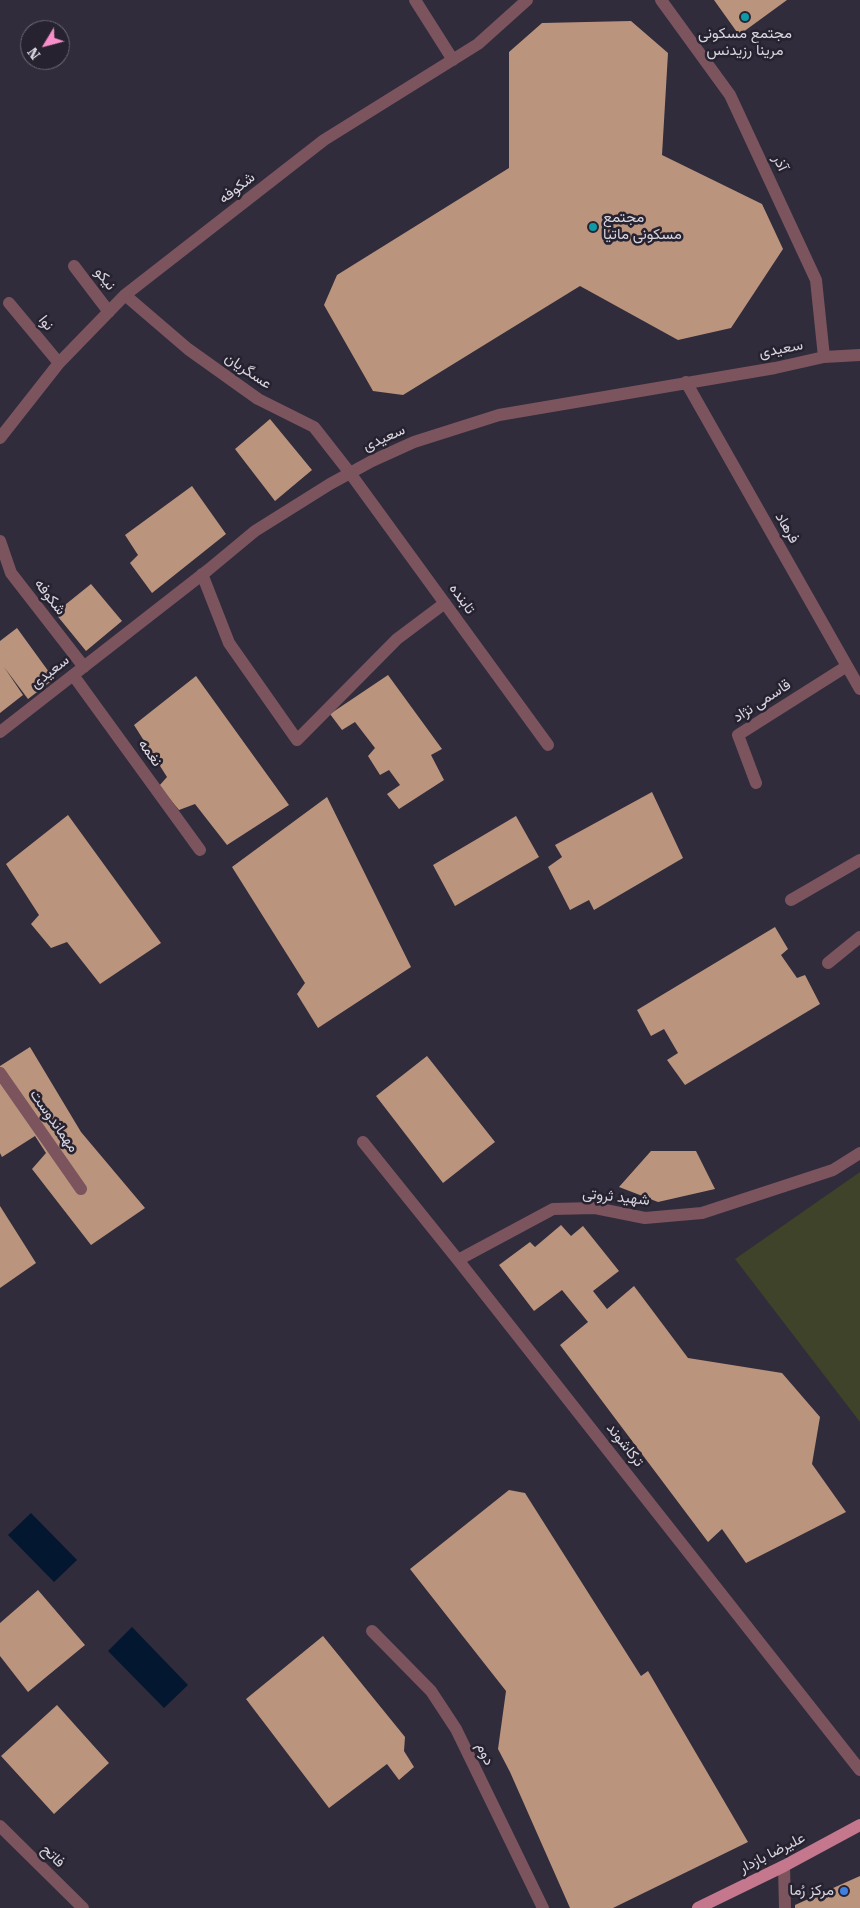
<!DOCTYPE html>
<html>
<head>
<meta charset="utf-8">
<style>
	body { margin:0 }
	#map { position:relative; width:860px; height:1908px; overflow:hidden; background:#302c3b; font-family:"Roboto Serif",serif }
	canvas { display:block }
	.north { position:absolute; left:20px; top:20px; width:50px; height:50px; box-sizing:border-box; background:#262230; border:1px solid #6d6a76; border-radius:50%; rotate:233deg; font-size:14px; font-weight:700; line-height:20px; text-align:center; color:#d8d5df }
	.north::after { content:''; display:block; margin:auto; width:18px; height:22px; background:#f98fca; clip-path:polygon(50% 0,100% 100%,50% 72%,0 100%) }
</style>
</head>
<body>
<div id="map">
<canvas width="860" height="1908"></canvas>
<div class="north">N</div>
</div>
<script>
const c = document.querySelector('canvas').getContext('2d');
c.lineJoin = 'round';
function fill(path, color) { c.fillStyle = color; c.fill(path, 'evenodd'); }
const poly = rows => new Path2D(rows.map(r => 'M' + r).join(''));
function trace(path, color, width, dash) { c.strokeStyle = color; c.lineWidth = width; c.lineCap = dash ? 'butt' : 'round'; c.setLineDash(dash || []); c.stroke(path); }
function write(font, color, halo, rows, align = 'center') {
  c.font = font + ' "Roboto Serif",Vazirmatn,serif'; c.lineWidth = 5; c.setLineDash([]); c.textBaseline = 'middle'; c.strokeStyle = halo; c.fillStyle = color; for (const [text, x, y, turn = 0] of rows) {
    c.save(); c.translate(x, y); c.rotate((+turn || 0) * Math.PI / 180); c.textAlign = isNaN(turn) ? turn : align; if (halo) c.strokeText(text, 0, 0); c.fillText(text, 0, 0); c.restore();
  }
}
const green = poly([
	[860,1172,860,1422,735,1259]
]);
const water = poly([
	[31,1513,77,1560,54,1582,8,1535],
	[132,1627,188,1685,164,1708,108,1651]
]);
const building = poly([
	[714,0,787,0,739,35],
	[631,21,668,53,662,155,762,204,783,249,731,328,678,340,580,286,403,395,373,391,324,305,337,275,509,168,509,52,542,23],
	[270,419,312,470,275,501,235,449],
	[192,486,226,534,152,593,130,563,138,555,125,535],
	[91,584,122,621,86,651,55,613],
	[17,628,54,679,28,699,4,667,23,695,0,713,0,641],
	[388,675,442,749,431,755,444,780,399,809,387,794,400,785,389,770,380,775,368,756,375,748,355,722,342,730,330,714],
	[196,676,289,805,227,845,195,804,179,810,159,786,167,777,134,725],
	[652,792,683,858,594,910,589,900,570,910,548,867,562,857,555,845],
	[327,797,411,967,318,1028,297,994,305,983,232,867],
	[68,815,161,943,100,984,67,942,51,948,31,924,39,915,6,864],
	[516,816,539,857,455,906,433,865],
	[775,927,788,949,781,955,797,978,805,975,820,1004,685,1085,667,1060,678,1053,664,1029,651,1036,637,1010],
	[30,1047,81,1132,145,1208,91,1245,32,1169,46,1153,35,1136,2,1157,0,1153,0,1066],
	[427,1056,495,1142,443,1183,376,1096],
	[651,1151,696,1151,715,1189,658,1202,619,1187],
	[0,1206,36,1263,0,1288],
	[561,1225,571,1236,583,1226,619,1271,593,1291,607,1309,634,1286,688,1358,782,1373,820,1417,812,1464,846,1512,746,1563,722,1529,708,1542,560,1345,588,1322,562,1290,534,1311,499,1265,530,1242,535,1247],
	[509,1490,525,1493,641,1676,648,1671,748,1842,613,1908,570,1908,510,1772,498,1749,506,1691,410,1569],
	[38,1590,85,1645,28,1692,0,1656,0,1623],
	[323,1636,405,1737,404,1751,414,1767,399,1780,387,1764,329,1808,246,1699],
	[57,1705,109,1763,54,1814,1,1756],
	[860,1876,860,1908,795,1908,795,1905]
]);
const minor = poly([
	[415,0,453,60],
	[661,0,730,95,816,280,824,357],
	[74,266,109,312],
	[125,295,188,349,258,399,314,427,350,473,548,745],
	[9,303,59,363],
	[686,382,860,689],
	[0,438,59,363,125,295,324,140,478,44,527,0],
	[0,541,11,573,84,667],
	[202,574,229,643,297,740,397,639,445,603],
	[73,675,200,850],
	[0,732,208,570,255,531,330,484,372,461,414,442,499,415,775,368,824,357,860,355],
	[756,783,738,735,847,666],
	[791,900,860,860],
	[828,963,860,937],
	[0,1073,81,1189],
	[363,1142,458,1260,860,1770],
	[458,1260,553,1209,595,1208,645,1218,702,1213,833,1170,860,1153],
	[372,1631,431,1691,456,1729,543,1908],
	[0,1826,83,1908],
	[784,1866,785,1908]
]);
const major = poly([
	[698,1908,784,1866,860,1825]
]);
const markers = [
	[745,17,5,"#0f9aa8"],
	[593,227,5,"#0f9aa8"],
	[844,1891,5,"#3f7fe0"]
];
const poiNames = [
	["مجتمع مسکونی",745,34],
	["مرینا رزیدنس",745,51],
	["مجتمع",603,218,"left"],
	["مسکونی ماتیا",603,235,"left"],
	["مرکز رُما",834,1891,"right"]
];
const streetNames = [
	["آذر",780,163,65],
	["شکوفه",237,188,-38],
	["نیکو",105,279,53],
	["نوا",46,323,51],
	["سعیدی",781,349,-11],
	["عسگریان",248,371,34],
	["سعیدی",384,438,-24],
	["فرهاد",787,528,60],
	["شکوفه",50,597,52],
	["تابنده",462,599,54],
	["سعیدی",50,672,-38],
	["قاسمی نژاد",762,701,-33],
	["نغمه",150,753,54],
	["مهماندوست",54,1121,55],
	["شهید ثروتی",616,1197,6],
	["ترکاشوند",625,1445,52],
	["دوم",485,1754,65],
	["علیرضا بازدار",772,1853,-27],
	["فاتح",53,1856,45]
];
fill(green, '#3e4329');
fill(water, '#031730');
fill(building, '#bb947e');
trace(minor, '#7b545e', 12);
trace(major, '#c4778d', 12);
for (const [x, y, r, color] of markers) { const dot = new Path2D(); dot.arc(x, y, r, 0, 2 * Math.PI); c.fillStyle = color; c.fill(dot); trace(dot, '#262230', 2); }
write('15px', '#d8d5df', '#262230', poiNames);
write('15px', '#d8d5df', '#262230', streetNames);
</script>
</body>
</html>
